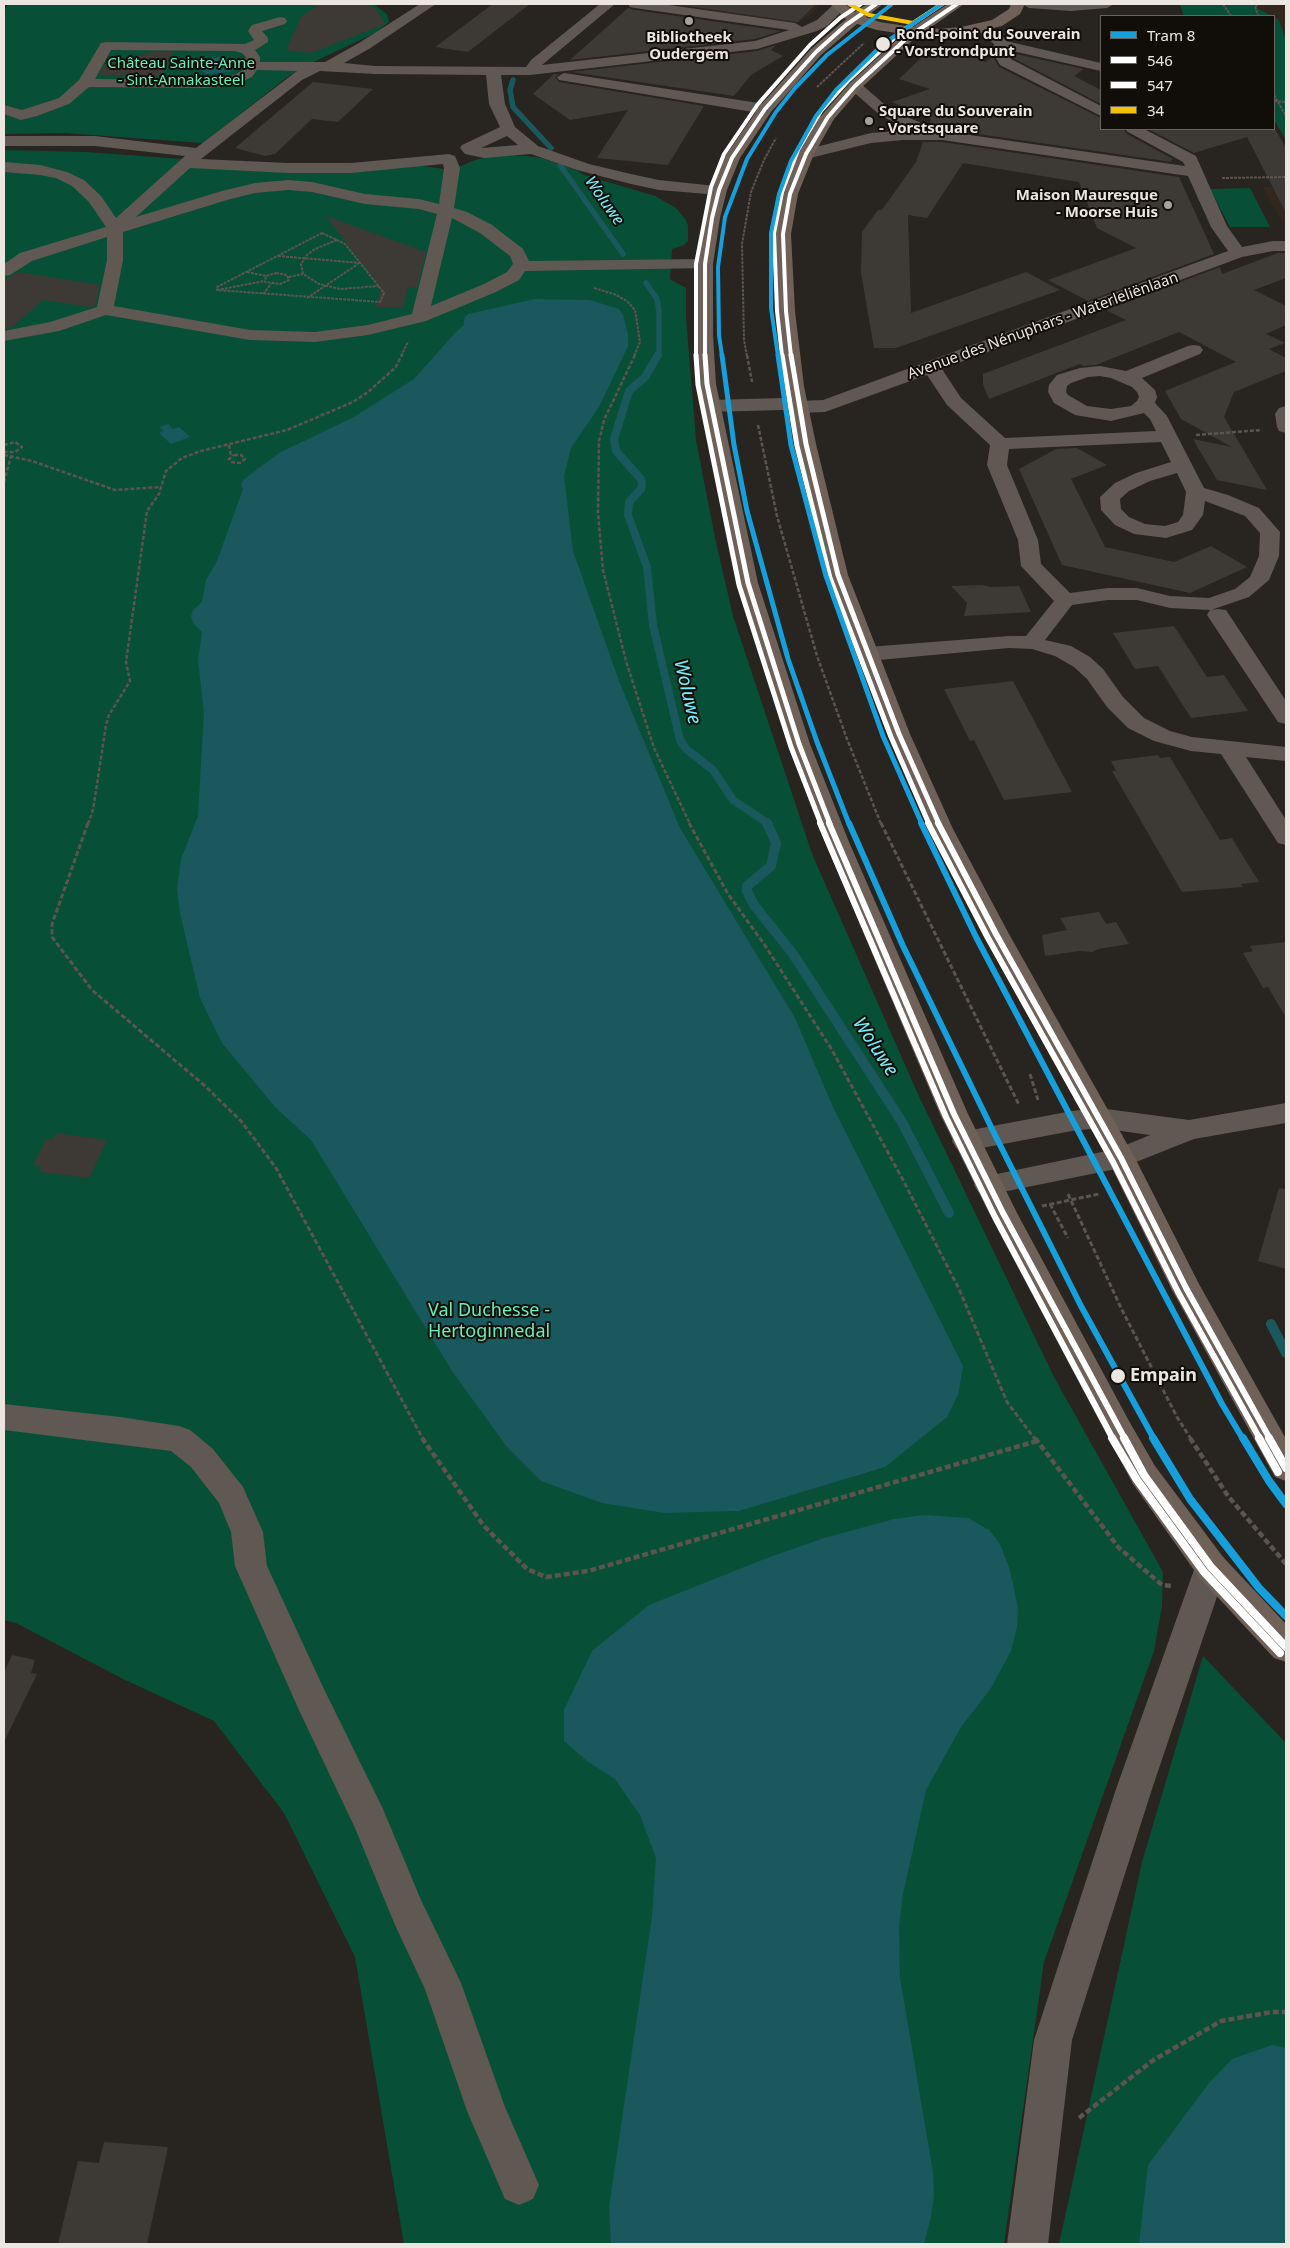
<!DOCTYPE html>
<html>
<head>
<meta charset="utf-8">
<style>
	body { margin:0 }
	#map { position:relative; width:1290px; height:2248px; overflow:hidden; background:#28241f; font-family:"Noto Sans",sans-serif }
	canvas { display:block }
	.frame { position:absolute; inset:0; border:5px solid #ebe6e0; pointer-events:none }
	.legend { position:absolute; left:1100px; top:15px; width:175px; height:115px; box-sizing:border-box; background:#110e0a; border:1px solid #686460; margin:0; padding:6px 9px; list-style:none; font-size:15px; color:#ebe6e0 }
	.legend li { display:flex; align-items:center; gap:10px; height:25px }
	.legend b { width:25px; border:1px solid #686460 }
</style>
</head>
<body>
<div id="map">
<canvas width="1290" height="2248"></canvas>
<div class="frame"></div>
<ul class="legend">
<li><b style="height:6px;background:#169fdb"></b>Tram 8</li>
<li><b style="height:6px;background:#fff"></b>546</li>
<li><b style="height:6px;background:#fff"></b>547</li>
<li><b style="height:6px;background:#f3c300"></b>34</li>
</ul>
</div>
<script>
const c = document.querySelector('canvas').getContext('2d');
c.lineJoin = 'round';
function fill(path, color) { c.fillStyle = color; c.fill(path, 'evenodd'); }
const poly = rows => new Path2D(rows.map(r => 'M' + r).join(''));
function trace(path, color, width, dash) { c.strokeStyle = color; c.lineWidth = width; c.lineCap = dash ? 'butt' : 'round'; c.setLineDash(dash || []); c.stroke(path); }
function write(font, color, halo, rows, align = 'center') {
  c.font = font + ' "Noto Sans",sans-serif'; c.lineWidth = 4; c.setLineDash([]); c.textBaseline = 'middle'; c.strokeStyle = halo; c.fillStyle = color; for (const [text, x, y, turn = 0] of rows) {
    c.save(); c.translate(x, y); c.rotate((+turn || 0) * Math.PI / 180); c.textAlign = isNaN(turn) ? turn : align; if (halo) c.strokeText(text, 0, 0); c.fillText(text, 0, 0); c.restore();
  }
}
const built = poly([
	[653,4,820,4,812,14,796,24],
	[1258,4,1286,4,1286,40,1279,20,1256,7],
	[1286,186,1286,229,1262,187]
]);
const green = poly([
	[8,4,373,4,387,14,389,22,375,33,307,65,286,78,203,143,65,133,4,134,4,11],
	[1204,4,1258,4,1257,8,1272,16,1184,16,1180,5],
	[1274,17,1279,20,1286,40,1286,140,1274,120],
	[4,150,86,152,267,165,423,166,444,169,461,166,475,160,495,155,526,156,542,158,576,170,584,175,655,196,676,208,686,220,688,226,688,241,684,245,672,249,670,279,686,288,686,317,696,440,715,538,733,616,812,854,917,1092,1054,1377,1163,1572,1162,1606,1154,1651,1044,1962,1004,2244,404,2244,355,1957,284,1813,214,1721,123,1679,16,1623,4,1620],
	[1250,188,1270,227,1230,227,1210,189],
	[1203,1656,1286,1743,1286,2244,1059,2244,1142,1862]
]);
const water = poly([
	[219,57,233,59,239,64,236,69,229,72,207,74,201,71,209,66,209,60,206,59],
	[535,299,590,300,619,309,623,315,628,334,628,346,599,407,571,448,564,476,573,551,619,681,680,828,795,1018,832,1105,963,1366,958,1395,947,1417,885,1467,739,1511,664,1513,602,1503,541,1481,507,1447,452,1371,311,1140,275,1107,222,1043,200,998,180,913,177,889,181,859,198,816,204,713,198,660,202,632,193,623,191,616,193,610,202,602,206,580,217,561,243,489,241,485,243,480,279,453,354,417,414,379,455,333,464,325,464,319,468,314],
	[168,424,173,429,179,427,190,437,171,444,159,433,164,431,159,427],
	[924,1515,968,1518,989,1530,1000,1544,1010,1570,1018,1608,1017,1627,1011,1651,991,1688,961,1727,926,1790,903,1894,899,1927,900,1978,933,2172,934,2195,931,2217,924,2244,611,2244,609,2207,652,1916,656,1858,640,1815,615,1779,587,1761,564,1741,564,1710,592,1651,649,1605,767,1558,824,1538,894,1519],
	[1272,2045,1286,2048,1286,2244,1139,2244,1148,2165,1209,2083,1232,2059]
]);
const streamFar2 = poly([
	[513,80,510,90,513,107,551,148],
	[560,165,623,254],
	[646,283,657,299,659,311,659,352,657,356]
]);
const streamFar1 = poly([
	[658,355,645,377,629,391,614,439,616,451,641,479,642,483,641,489,629,502,628,515,647,567,653,625,680,740,686,749,713,770,733,800,769,824]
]);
const stream = poly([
	[767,823,776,843,771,866,747,886,747,891,754,905,793,954,902,1122,949,1213],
	[1271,1324,1286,1353]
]);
const building = poly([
	[319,4,365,4,376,9,385,24,311,53,286,50,301,17],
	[493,4,530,4,468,52,435,47],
	[674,4,816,4,798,22],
	[628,8,635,10,781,31,755,39,570,60],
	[776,45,771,50,783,56,751,75,734,96,571,72,757,51],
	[945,49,965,52,985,62,993,57,999,67,1101,118,1101,129,1123,129,1127,134,1173,159,1171,160,1172,162,936,128,929,124,931,119,892,102,930,89,899,79,925,54],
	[152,52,173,52,161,76,99,75,105,65],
	[1011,53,1084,69,1074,76,1101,90,1101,104,1013,58],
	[554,74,559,74,555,77,559,82,704,106,668,165,597,158,628,110,570,120,533,94],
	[313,82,373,89,338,122,312,119,275,154,265,156,235,148],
	[1148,129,1275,129,1286,148,1286,213,1247,137,1194,153],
	[923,142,942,142,1179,177,1214,254,1088,301,1048,280,1136,248,1097,228,1079,182,963,163,927,218,908,215,911,313,1026,272,1060,290,896,348,874,348,861,273,862,232,878,210,882,210,916,162],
	[326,216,426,252,417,288,408,287,403,307,376,307,381,288],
	[1278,253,1286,253,1286,278,1254,290,1286,306,1286,325,1266,334,1285,343,1269,349,1286,358,1286,371,1234,392,1224,417,1267,490,1217,480,1193,439,1232,447,1181,419,1165,391,1236,362,1179,332,1096,365,1084,366,1080,364,989,399,983,384,983,374,1126,320,1106,310,1220,267,1222,274],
	[18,272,100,285,95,306,90,307,43,300,11,328,4,329,4,280],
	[1077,448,1107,465,1071,479,1105,547,1174,562,1211,546,1247,567,1190,593,1062,565,1019,469,1056,449],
	[982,585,991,587,1019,586,1031,612,964,616,967,603,951,586],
	[1174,626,1207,677,1224,675,1248,711,1191,718,1158,666,1135,669,1113,633],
	[1013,681,1031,715,1072,792,1004,800,974,740,970,741,944,689],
	[1158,755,1160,758,1170,757,1220,840,1232,838,1259,882,1241,884,1243,887,1182,892,1112,771,1116,771,1111,761],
	[1099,912,1106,924,1116,922,1129,944,1098,949,1093,952,1079,951,1045,956,1042,935,1067,930,1060,918],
	[1286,942,1286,1018,1268,987,1263,988,1243,953,1253,951,1250,946],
	[56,1133,107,1140,89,1178,40,1172,41,1166,33,1166,46,1139,53,1140],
	[1279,1188,1286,1189,1286,1269,1258,1261],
	[12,1655,35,1660,31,1673,37,1674,4,1742,4,1672],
	[104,2142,168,2147,147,2244,58,2244,78,2161,99,2163]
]);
const pathFar3 = poly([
	[1223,4,1231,16],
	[1258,4,1255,6,1258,16],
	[817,87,864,43],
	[1274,95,1286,116],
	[1274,101,1286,102],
	[1222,178,1286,177],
	[322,233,345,244,384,293,380,302,217,290,217,287,322,233],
	[337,240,315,249,307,255,301,264,303,274,319,284,340,289,379,286],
	[278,256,361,263],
	[247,272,266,276],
	[276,273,287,275,289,280,280,284,265,282,266,276,276,273],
	[289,277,303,274],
	[594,288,614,294,627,301,635,310,640,342,634,356],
	[217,290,265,281],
	[263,294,271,284],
	[307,298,358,264],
	[401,356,408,342],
	[747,356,744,340,742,244,751,192,764,160,776,138]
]);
const pathFar2 = poly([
	[635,355,604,420,599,441,598,513,603,570,626,661,654,748,690,824],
	[747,355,752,382],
	[758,425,777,516,817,656,847,739,881,824],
	[1196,435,1262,430],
	[4,445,15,442,22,447,15,452,4,452],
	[229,445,231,456],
	[4,455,32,461,115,490,161,487],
	[234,455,241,455,245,459,240,463,232,462,229,459,234,455],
	[4,482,11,456],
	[88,824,93,810,106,725,109,715,130,681,126,662,147,511,159,494,166,471,182,458,201,451,287,430,353,402,368,392,395,368,402,355]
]);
const pathFar1 = poly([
	[88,823,52,924,52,937,92,990,205,1086,241,1121,276,1168,423,1439],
	[689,823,728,894,764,944,832,1050,903,1180,959,1289,1007,1402,1035,1439],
	[881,823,1019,1105],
	[1030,1074,1038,1100],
	[1068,1194,1122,1310,1177,1417,1191,1439],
	[1050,1204,1068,1238],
	[1042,1206,1099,1194]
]);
const path = poly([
	[422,1438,484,1526,527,1569,546,1577,588,1571,1037,1441],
	[1035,1438,1119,1548,1162,1585,1171,1586],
	[1190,1438,1228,1496,1286,1564],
	[1079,2118,1152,2061,1221,2021,1272,2012,1286,2012]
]);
const minor = poly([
	[420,4,436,4,369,49,344,63,375,66,526,67,531,60,600,4,615,4,542,65,755,41,789,30,635,8,630,7,628,4,662,4,795,23,802,27,817,20,834,4,843,4,846,7,827,26,817,31,757,49,530,75,501,75,505,104,515,127,538,146,589,164,631,174,659,180,725,187,727,190,725,193,719,195,659,190,631,184,577,170,531,154,484,158,465,154,460,148,462,145,500,127,489,104,486,75,375,74,320,71,302,80,201,159,288,163,351,163,449,154,455,156,460,168,454,208,467,212,492,225,523,249,529,261,705,259,711,260,713,264,711,268,525,271,519,280,496,292,426,321,368,335,315,342,250,340,106,315,59,331,4,341,4,331,50,322,97,307,107,260,107,237,32,261,10,275,4,276,4,264,20,253,106,227,89,202,72,186,56,178,40,175,4,172,4,162,40,165,67,172,84,180,101,196,116,218,185,156,95,146,4,146,4,136,95,136,196,148,297,71,257,70,252,77,235,85,207,88,89,87,69,104,37,116,21,120,4,114,4,105,22,110,59,98,79,80,101,43,106,42,245,44,254,40,248,31,252,25,280,17,285,18,287,21,285,24,262,31,268,38,268,42,255,50,260,57,260,62,325,62,359,43,420,4],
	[111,50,234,51,242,53,246,57,242,71,227,78,207,80,95,79,111,50],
	[507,136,518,145,481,148,507,136],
	[443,164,444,168,439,204,419,199,365,194,312,182,288,180,255,183,222,191,136,217,190,168,288,173,351,173,443,164],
	[288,190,312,192,365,204,419,209,437,214,412,314,368,325,315,332,250,330,114,306,123,260,123,232,227,200,255,193,288,190],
	[452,218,480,233,510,256,513,264,507,272,484,284,431,306,452,218],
	[1022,4,1114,4,1107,8,1071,11,1029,8,1022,4],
	[982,24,1000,33,1006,41,1101,63,1101,71,1008,50,1011,59,1101,106,1101,116,1000,65,993,53,994,44,975,28,982,24],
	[564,73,765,104,770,106,773,109,770,112,765,114,559,80,557,77,564,73],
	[855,82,860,83,891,110,933,128,935,130,1185,166,1183,162,1128,132,1125,129,1144,129,1196,156,1227,226,1242,247,1273,241,1286,241,1286,251,1273,251,1242,257,942,369,961,398,1005,438,1156,431,1150,419,1144,413,1111,421,1075,415,1054,403,1048,392,1049,385,1057,375,1080,368,1100,366,1126,371,1188,346,1194,345,1200,346,1203,350,1200,354,1142,378,1155,390,1157,397,1155,403,1167,416,1204,488,1228,495,1259,508,1280,532,1279,556,1269,580,1249,597,1211,610,1170,608,1137,600,1108,600,1072,605,1045,640,1071,646,1090,657,1103,669,1123,697,1144,718,1170,731,1192,737,1286,747,1286,761,1246,757,1286,820,1286,845,1278,843,1221,754,1191,751,1154,741,1128,728,1107,707,1087,679,1074,667,1055,656,1032,649,1009,648,868,661,860,659,857,654,860,649,868,647,1009,636,1026,636,1054,601,1021,566,1018,540,987,465,990,445,947,405,927,375,825,412,799,413,783,410,710,412,703,410,701,406,703,402,710,400,783,398,799,401,823,400,1228,251,1211,227,1188,176,942,140,903,140,871,143,806,159,800,157,798,154,800,151,871,133,911,130,881,116,850,89,848,86,850,83,855,82],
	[1100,376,1111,378,1132,387,1137,392,1139,397,1137,401,1131,406,1111,409,1087,406,1068,395,1066,392,1067,386,1071,383,1088,377,1100,376],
	[1161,442,1171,462,1136,473,1115,483,1100,497,1101,510,1115,525,1134,534,1166,538,1192,530,1203,515,1205,501,1245,516,1260,533,1259,556,1250,577,1235,589,1209,598,1170,596,1137,588,1108,588,1070,593,1041,564,1038,540,1007,465,1009,449,1161,442],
	[1177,473,1186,492,1183,515,1178,522,1165,526,1145,524,1129,517,1121,509,1120,499,1129,491,1150,481,1177,473],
	[1286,406,1286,433,1279,431,1277,427,1275,414,1279,408,1286,406],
	[1218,609,1226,610,1286,701,1286,724,1278,722,1207,615,1210,610,1218,609],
	[1286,1103,1286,1123,1194,1139,1121,1168,988,1195,978,1192,974,1185,978,1178,1116,1149,1150,1135,1099,1128,1072,1131,966,1151,956,1148,952,1141,956,1134,966,1131,1072,1111,1099,1108,1189,1120,1286,1103],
	[4,1404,120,1417,179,1426,190,1430,213,1449,243,1487,263,1532,267,1566,323,1687,383,1809,421,1900,461,1983,505,2107,539,2185,533,2199,519,2205,505,2199,467,2111,425,1989,395,1925,355,1828,298,1708,235,1566,231,1532,219,1503,191,1467,171,1451,4,1430,4,1404],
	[1211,1553,1223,1557,1227,1567,1152,1789,1072,2040,1048,2244,1007,2244,1034,2040,1116,1789,1195,1567,1199,1557,1211,1553]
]);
const major = poly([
	[830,4,845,4,855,12,867,4,883,4,866,17,880,22,913,27,948,4,964,4,930,28,939,29,961,27,992,20,1009,9,1011,4,1025,4,1020,14,1002,26,961,35,918,36,913,40,860,89,834,119,814,154,798,194,791,234,795,311,804,386,816,444,848,575,910,734,953,829,1009,934,1135,1158,1199,1284,1286,1439,1286,1481,1275,1477,1171,1288,1107,1158,983,934,929,829,888,734,828,575,796,444,786,386,777,311,775,234,782,194,798,154,820,117,850,83,903,34,877,30,857,24,821,55,771,112,740,158,727,190,720,218,713,264,713,335,716,384,758,583,810,744,849,842,968,1114,1017,1213,1129,1421,1155,1466,1223,1557,1286,1624,1286,1662,1274,1658,1199,1577,1133,1484,989,1213,940,1114,825,842,788,744,738,583,698,384,695,335,697,264,704,218,711,190,724,158,760,106,811,49,846,19,830,4]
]);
const bus1Far3 = poly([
	[705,356,705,264,712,218,719,190,732,158,765,109,816,52,846,25,876,4],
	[791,356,786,311,783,234,790,194,806,154,828,117,855,86,908,37,957,4]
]);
const bus1Far2 = poly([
	[705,355,707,384,748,583,799,744,830,824],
	[791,355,806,444,838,575,899,734,939,824]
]);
const bus1Far1 = poly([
	[829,823,954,1114,1003,1213,1125,1439],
	[938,823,996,934,1121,1158,1186,1288,1270,1439]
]);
const bus1 = poly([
	[1124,1438,1144,1475,1211,1567,1286,1647],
	[1269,1438,1286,1468]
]);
const bus2Far3 = poly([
	[696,356,696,264,711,187,724,154,758,104,810,45,840,18,861,4],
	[782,356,777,311,774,233,782,192,798,150,821,111,849,80,902,31,942,4]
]);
const bus2Far2 = poly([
	[696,355,698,385,739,585,791,747,821,824],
	[782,355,797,446,830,578,891,737,929,824]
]);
const bus2Far1 = poly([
	[820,823,946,1117,995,1217,1113,1439],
	[928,823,988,938,1113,1162,1178,1292,1260,1439]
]);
const bus2 = poly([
	[1112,1438,1137,1480,1204,1572,1280,1653],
	[1259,1438,1278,1472]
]);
const bus3 = poly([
	[849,4,869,15,913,23,942,4]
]);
const tram1Far3 = poly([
	[722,356,719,335,718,267,725,217,747,159,776,112,795,88,827,55,892,4],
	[778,356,771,308,771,233,779,194,791,161,816,116,836,90,883,44,942,4]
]);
const tram1Far2 = poly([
	[722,355,734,445,747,511,788,659,817,742,849,824],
	[778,355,791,445,826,576,883,736,922,824]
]);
const tram1Far1 = poly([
	[849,823,903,946,995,1135,1081,1306,1154,1439],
	[921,823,976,937,1222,1404,1243,1439]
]);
const tram1 = poly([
	[1153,1438,1190,1499,1259,1588,1286,1616],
	[1243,1438,1269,1481,1286,1504]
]);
const markers = [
	[689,21,5,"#a7a29c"],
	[883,44,8,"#ebe6e0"],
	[869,121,5,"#a7a29c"],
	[1168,205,5,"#a7a29c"],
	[1118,1376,8,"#ebe6e0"]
];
const farStopnames = [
	["Rond-point du Souverain",896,35],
	["- Vorstrondpunt",896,52]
];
const farPoinames = [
	["Bibliotheek",689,38],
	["Oudergem",689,55],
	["Square du Souverain",879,112,"left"],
	["- Vorstsquare",879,129,"left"],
	["Maison Mauresque",1158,196,"right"],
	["- Moorse Huis",1158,213,"right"]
];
const farParknames = [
	["Château Sainte-Anne",181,64],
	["- Sint-Annakasteel",181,81]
];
const farStreetnames = [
	["Avenue des Nénuphars - Waterleliënlaan",1043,326,-20]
];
const farWaternames = [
	["Woluwe",604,201,55]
];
const parkNames = [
	["Val Duchesse -",489,1311],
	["Hertoginnedal",489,1332]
];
const stopNames = [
	["Empain",1130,1376]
];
const waterNames = [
	["Woluwe",687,692,77],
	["Woluwe",875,1047,57]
];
fill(built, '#32271c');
fill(green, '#084f38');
fill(water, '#19585c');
trace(streamFar2, '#19585c', 5.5);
trace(streamFar1, '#19585c', 8);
trace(stream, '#19585c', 10);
fill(building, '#3d3a36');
trace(pathFar3, '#5b544f', 2, [3, 1]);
trace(pathFar2, '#5b544f', 2.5, [4, 2]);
trace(pathFar1, '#5b544f', 3, [5, 2.5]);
trace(path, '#5b544f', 4.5, [6, 3]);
fill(minor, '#605852');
fill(major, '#6f6058');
trace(bus1Far3, '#fff', 4);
trace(bus1Far2, '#fff', 5);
trace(bus1Far1, '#fff', 6);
trace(bus1, '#fff', 8);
trace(bus2Far3, '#fff', 4);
trace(bus2Far2, '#fff', 5);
trace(bus2Far1, '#fff', 6);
trace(bus2, '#fff', 8);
trace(bus3, '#f3c300', 4);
trace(tram1Far3, '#169fdb', 4);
trace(tram1Far2, '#169fdb', 5);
trace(tram1Far1, '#169fdb', 6);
trace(tram1, '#169fdb', 8);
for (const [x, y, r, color] of markers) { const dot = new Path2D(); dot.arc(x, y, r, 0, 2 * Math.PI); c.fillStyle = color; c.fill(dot); trace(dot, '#110e0a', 2); }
write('bold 15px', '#ebe6e0', '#110e0a', farStopnames, 'left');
write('bold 15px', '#ebe6e0', '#110e0a', farPoinames);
write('15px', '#69efba', '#110e0a', farParknames);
write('15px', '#ebe6e0', '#110e0a', farStreetnames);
write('italic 16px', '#75f2fb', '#110e0a', farWaternames);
write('18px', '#69efba', '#110e0a', parkNames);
write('bold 18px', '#ebe6e0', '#110e0a', stopNames, 'left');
write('italic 19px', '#75f2fb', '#110e0a', waterNames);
</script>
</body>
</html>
